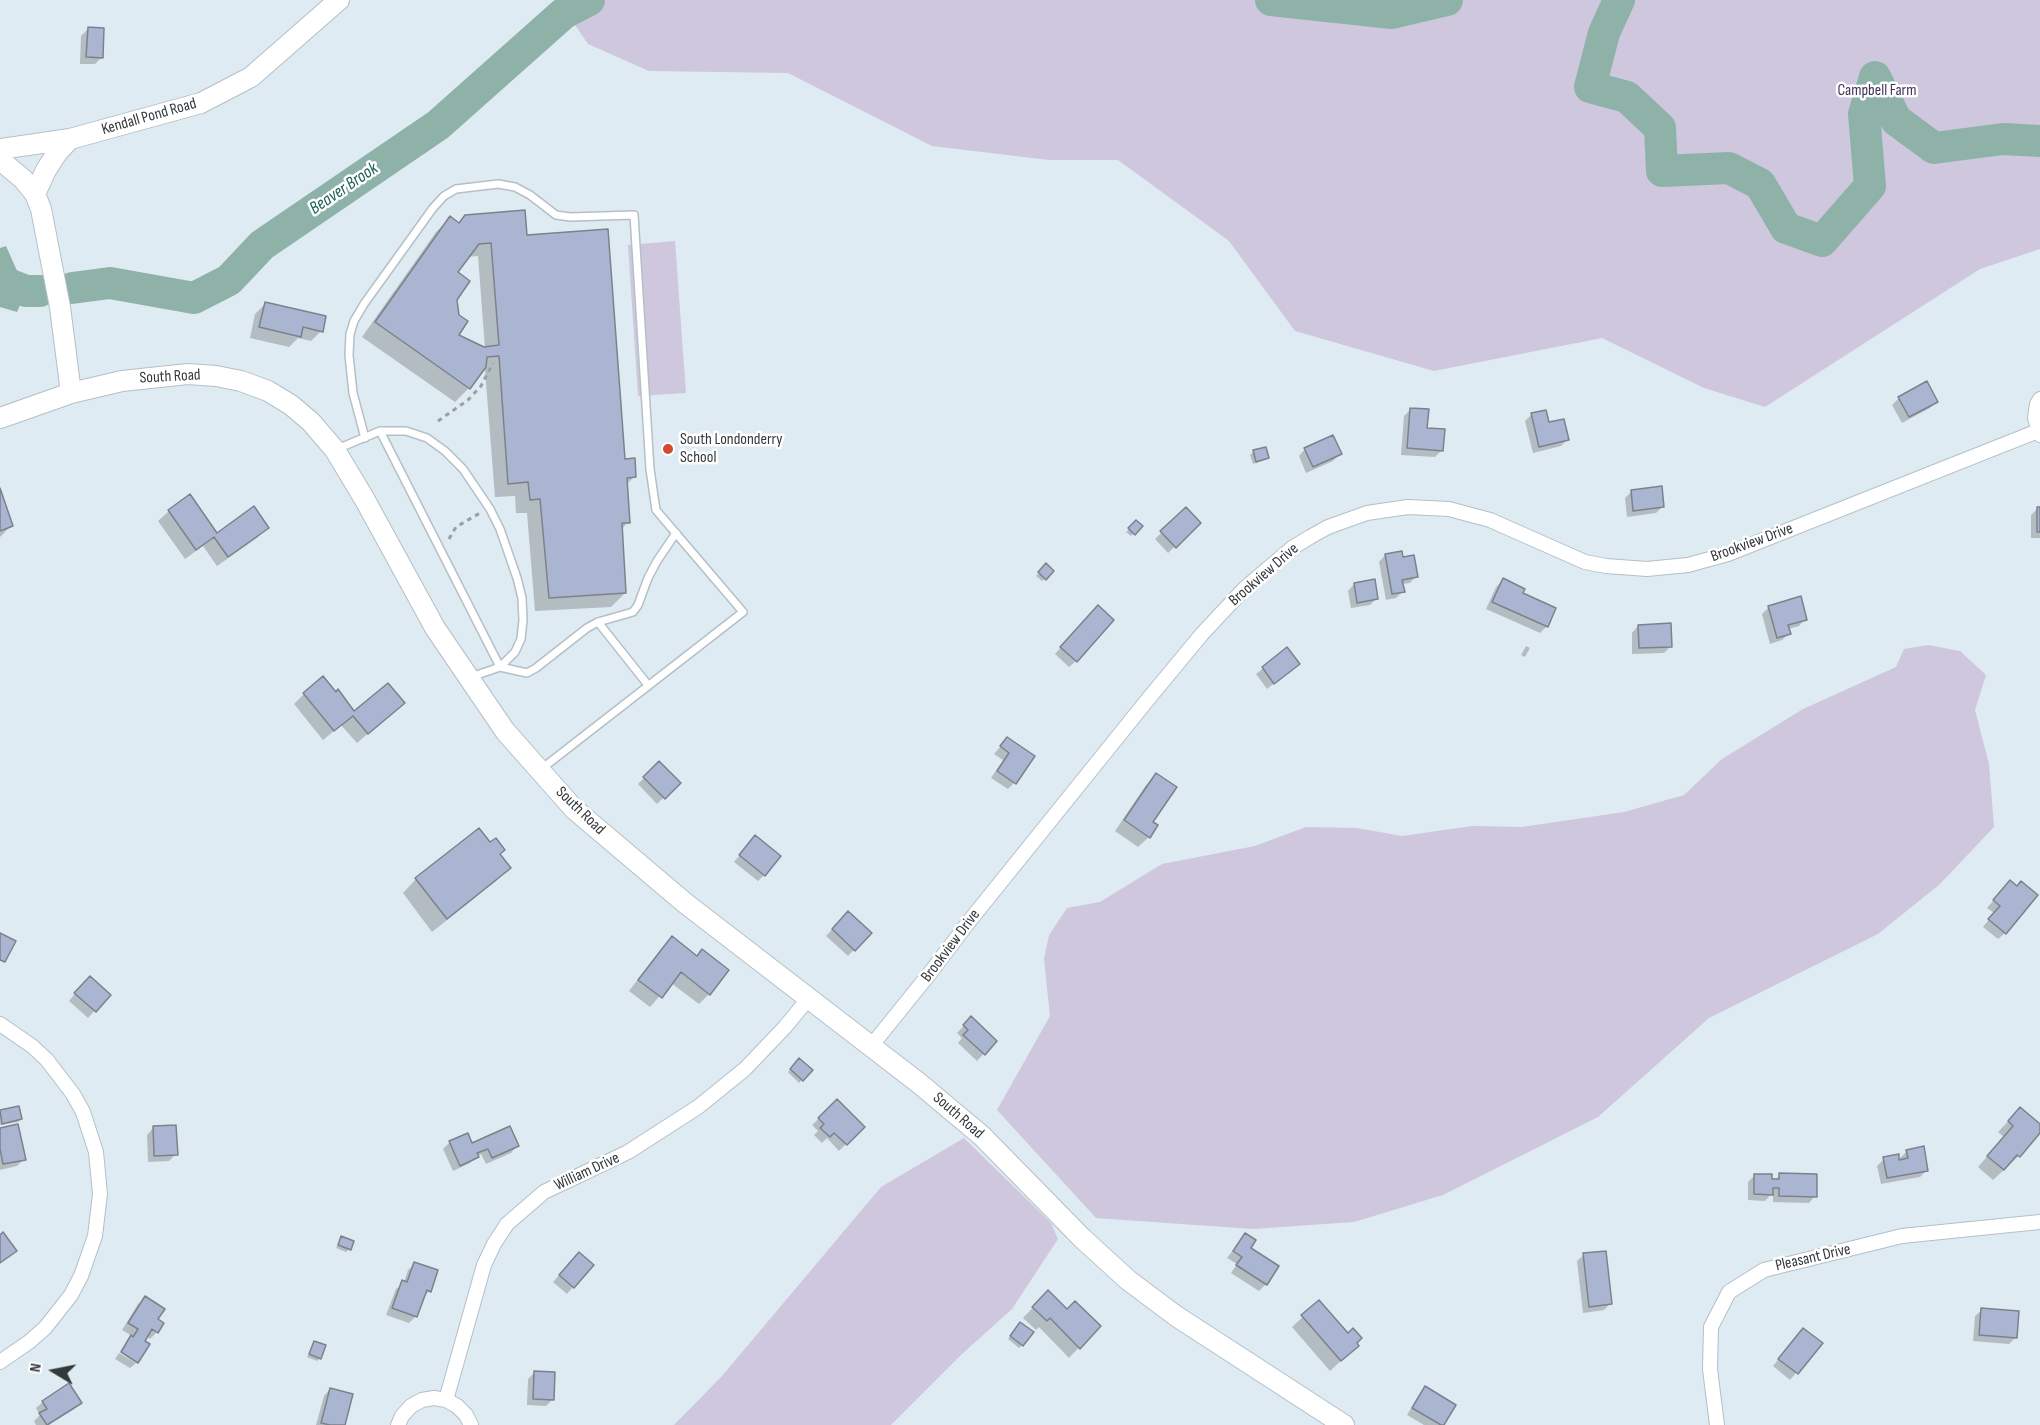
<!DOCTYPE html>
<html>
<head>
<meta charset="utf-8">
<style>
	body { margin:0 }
	#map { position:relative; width:2040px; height:1425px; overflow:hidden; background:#dfebf2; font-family:"Sofia Sans Condensed",sans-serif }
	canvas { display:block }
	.north { position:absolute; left:24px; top:1341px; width:60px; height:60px; -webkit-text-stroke:4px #fff; paint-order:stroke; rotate:280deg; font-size:16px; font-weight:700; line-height:24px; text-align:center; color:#33383b }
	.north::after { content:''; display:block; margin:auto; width:21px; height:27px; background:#33383b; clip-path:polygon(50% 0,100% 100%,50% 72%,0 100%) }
</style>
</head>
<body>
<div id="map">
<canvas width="2040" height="1425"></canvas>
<div class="north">N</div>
</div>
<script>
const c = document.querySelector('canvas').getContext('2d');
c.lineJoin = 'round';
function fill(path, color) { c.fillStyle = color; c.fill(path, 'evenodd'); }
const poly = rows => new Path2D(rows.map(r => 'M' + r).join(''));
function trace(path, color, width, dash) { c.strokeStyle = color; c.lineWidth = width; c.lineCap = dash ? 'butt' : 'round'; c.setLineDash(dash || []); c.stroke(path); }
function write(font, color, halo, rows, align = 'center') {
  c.font = font + ' "Sofia Sans Condensed",sans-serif'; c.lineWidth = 5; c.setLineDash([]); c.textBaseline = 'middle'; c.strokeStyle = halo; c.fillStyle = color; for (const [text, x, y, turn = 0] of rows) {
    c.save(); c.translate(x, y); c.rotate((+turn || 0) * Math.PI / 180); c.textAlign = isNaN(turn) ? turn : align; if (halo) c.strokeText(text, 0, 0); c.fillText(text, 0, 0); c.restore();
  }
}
const green = poly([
	[558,0,2040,0,2040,249,1980,269,1765,407,1704,388,1602,338,1434,371,1295,331,1229,241,1118,160,1049,160,932,146,788,73,649,71,588,44],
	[675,241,686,393,638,396,628,245],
	[1928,645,1960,651,1986,675,1975,710,1989,764,1994,827,1940,884,1878,934,1709,1018,1598,1117,1443,1195,1354,1222,1253,1229,1096,1218,997,1110,1050,1016,1044,959,1049,935,1067,908,1100,902,1162,864,1255,846,1306,827,1357,828,1402,836,1472,826,1522,827,1624,812,1684,795,1722,759,1803,709,1896,667,1904,649],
	[964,1138,1051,1223,1058,1239,1012,1309,962,1354,891,1425,674,1425,722,1376,881,1187]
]);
const water = poly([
	[6,246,26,291,17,312,0,307,0,248]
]);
const shadow = poly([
	[88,29,102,57,95,64,80,64,81,36],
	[450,218,458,224,525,236,624,461,635,476,626,485,628,522,621,530,625,593,611,607,535,611,527,513,516,513,515,496,495,497,485,370,482,370,469,388,455,402,362,337,436,232],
	[478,256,485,349,457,336,455,299,456,273,467,257],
	[266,303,321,331,311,341,298,338,289,347,250,338,255,314],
	[1899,398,1936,401,1930,408,1902,423,1892,405],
	[1411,409,1442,450,1435,457,1401,455,1404,416],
	[1532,414,1548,424,1567,440,1561,446,1533,453,1525,421],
	[1265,449,1267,458,1264,460,1253,464,1250,455,1253,452],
	[1305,449,1340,454,1333,461,1306,473,1299,456],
	[1631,492,1663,506,1656,513,1627,517,1625,498],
	[0,493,11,526,0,537],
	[1186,509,1199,523,1168,553,1155,539],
	[2037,509,2040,509,2040,538,2031,538,2031,515],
	[169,511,216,535,267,528,257,538,217,566,203,546,185,559,158,521],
	[1136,522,1141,526,1131,536,1126,532],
	[1385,555,1402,559,1416,576,1410,583,1402,584,1403,591,1396,598,1386,600,1379,562],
	[1046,565,1052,571,1042,581,1036,576],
	[1503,580,1521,594,1547,626,1540,633,1486,609,1496,587],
	[1354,584,1377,598,1370,605,1351,608,1348,591],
	[1769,607,1805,619,1799,626,1788,629,1789,634,1782,640,1770,644,1762,614],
	[1091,614,1076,661,1069,667,1055,654],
	[1638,626,1670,647,1664,653,1632,654,1632,633],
	[1526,646,1530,648,1525,657,1521,655],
	[1287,649,1298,664,1267,689,1256,674],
	[304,694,353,714,403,703,357,743,341,725,323,740,294,704],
	[1007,739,1014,783,1008,789,991,778,1003,760,994,754],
	[659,763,678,783,657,804,638,784],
	[1156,775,1149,837,1138,847,1115,831,1146,785],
	[755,837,764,875,758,881,734,862],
	[490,844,509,868,495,882,432,932,403,893,416,879],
	[2017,887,2005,933,1998,939,1983,927,1994,913,1987,908,2004,888],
	[841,920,870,933,848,956,826,936],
	[672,938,696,957,702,951,709,994,699,1004,671,983,650,1007,629,991,661,949],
	[83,984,109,995,88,1018,69,1001],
	[971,1018,995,1041,977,1061,958,1043,962,1038,957,1033],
	[799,1060,811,1070,799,1083,788,1072],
	[837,1101,863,1127,839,1151,827,1138,822,1143,814,1135,818,1131,812,1125],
	[18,1108,21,1119,18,1122,0,1125,0,1112],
	[2020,1109,2040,1126,2040,1131,2019,1156,1993,1180,1978,1167,2004,1137,1998,1132],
	[153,1128,176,1154,169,1161,148,1162,147,1135],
	[0,1130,24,1159,17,1166,0,1170],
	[450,1142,471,1145,517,1146,511,1153,486,1164,481,1154,470,1163,453,1171,443,1149],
	[1907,1151,1927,1170,1920,1177,1881,1184,1877,1166,1884,1159,1898,1160],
	[1755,1175,1774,1181,1780,1175,1815,1196,1809,1203,1773,1202,1773,1192,1765,1201,1748,1200,1748,1182],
	[1245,1235,1249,1249,1266,1284,1259,1291,1231,1273,1237,1264,1227,1258],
	[341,1238,349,1249,346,1252,336,1248],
	[1584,1255,1610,1304,1604,1310,1583,1313,1577,1261],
	[572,1260,573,1287,567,1294,553,1282],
	[415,1264,429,1291,423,1298,416,1316,409,1323,386,1315,396,1289,404,1283,408,1270],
	[1048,1292,1067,1311,1099,1326,1069,1358,1039,1327,1036,1330,1023,1318],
	[145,1298,156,1320,157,1332,150,1339,146,1336,137,1361,121,1350,132,1336,122,1330,138,1304],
	[1319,1302,1346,1356,1330,1371,1292,1327],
	[1982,1310,2016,1337,2009,1344,1973,1341,1975,1316],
	[1018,1326,1022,1345,1019,1348,1008,1339],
	[1797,1336,1821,1343,1790,1380,1773,1366],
	[314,1343,320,1358,317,1361,307,1357],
	[119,1353,136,1363,130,1368,115,1359],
	[534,1373,553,1399,546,1406,527,1405,528,1379],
	[1426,1388,1443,1425,1424,1425,1407,1415,1419,1395],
	[330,1389,343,1425,316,1425,324,1396],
	[43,1402,80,1403,74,1409,49,1425,36,1425,34,1421,40,1415,36,1408]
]);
const river = poly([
	[1271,0,1392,13,1447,0],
	[1619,0,1604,33,1590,87,1627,97,1660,128,1662,171,1729,168,1760,184,1786,228,1822,241,1870,186,1864,114,1875,77,1896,120,1934,148,2003,139,2040,141],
	[0,281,26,291,40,291],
	[72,288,110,283,194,298,229,280,262,245,438,125,564,13,589,0]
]);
const building = poly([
	[88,27,104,28,103,58,86,57,88,27],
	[525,210,527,235,608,229,625,459,635,458,636,477,627,478,630,523,622,523,626,593,549,598,540,499,530,500,528,482,508,484,499,356,487,357,486,367,470,389,375,322,450,216,459,223,465,215,525,210],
	[491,243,499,345,484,347,459,335,468,321,459,315,457,300,470,281,458,272,479,244,491,243],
	[265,302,326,316,323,332,303,327,301,337,259,327,265,302],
	[1927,381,1938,402,1909,417,1898,397,1927,381],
	[1410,408,1429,409,1427,428,1445,429,1443,451,1407,448,1410,408],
	[1546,410,1549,422,1564,419,1569,440,1539,447,1531,413,1546,410],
	[1333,435,1342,454,1313,467,1304,448,1333,435],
	[1266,447,1269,458,1256,462,1253,450,1266,447],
	[1662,486,1664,507,1633,511,1631,490,1662,486],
	[0,488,13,526,0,531,0,488],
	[190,494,217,533,254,506,269,528,228,557,214,537,196,550,168,510,190,494],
	[1186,507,1201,523,1176,548,1160,531,1186,507],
	[2037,507,2040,507,2040,532,2037,532,2037,507],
	[1136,520,1143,526,1135,535,1128,528,1136,520],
	[1402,551,1403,557,1414,555,1418,577,1402,580,1405,592,1392,594,1385,554,1402,551],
	[1046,563,1054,571,1046,580,1038,572,1046,563],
	[1503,578,1525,589,1523,593,1556,608,1548,627,1492,602,1503,578],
	[1375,579,1378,599,1357,603,1354,583,1375,579],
	[1801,596,1807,620,1788,625,1791,634,1777,638,1768,606,1801,596],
	[1098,605,1114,620,1077,662,1060,647,1098,605],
	[1671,623,1672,647,1639,648,1638,625,1671,623],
	[1287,647,1300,664,1274,684,1262,667,1287,647],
	[323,676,336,692,338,689,354,711,388,683,405,703,368,734,353,716,334,731,303,693,323,676],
	[1007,737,1035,756,1016,784,997,771,1009,753,1000,746,1007,737],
	[659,761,681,783,665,799,643,777,659,761],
	[1156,773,1177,787,1153,822,1158,825,1150,838,1124,820,1156,773],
	[479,828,490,842,496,838,505,850,500,854,511,868,447,919,415,878,479,828],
	[755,835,781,856,765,876,739,855,755,835],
	[2010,880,2017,886,2021,881,2038,895,2006,934,1988,919,2000,906,1993,900,2010,880],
	[848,911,872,933,855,951,832,929,848,911],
	[0,933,16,941,5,962,0,960,0,933],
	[672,936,697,956,702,949,729,970,710,995,681,972,662,998,638,980,672,936],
	[90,976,111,995,96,1012,74,993,90,976],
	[971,1016,997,1041,985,1055,963,1035,968,1030,963,1025,971,1016],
	[799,1058,813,1070,803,1081,790,1069,799,1058],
	[837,1099,865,1127,847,1145,834,1133,830,1137,820,1128,824,1124,818,1118,837,1099],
	[19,1106,22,1119,2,1124,0,1110,19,1106],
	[2020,1107,2040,1124,2040,1133,2020,1157,2017,1155,2004,1170,1987,1156,2013,1126,2008,1121,2020,1107],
	[18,1124,26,1160,3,1164,0,1149,0,1128,18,1124],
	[176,1125,178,1155,154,1156,153,1126,176,1125],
	[510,1126,519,1146,492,1158,488,1149,477,1153,479,1157,460,1166,449,1141,468,1133,472,1143,510,1126],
	[1924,1146,1928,1171,1887,1178,1883,1157,1899,1154,1899,1160,1908,1158,1906,1150,1924,1146],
	[1779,1173,1817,1174,1817,1197,1779,1196,1779,1188,1773,1188,1773,1195,1754,1194,1754,1174,1772,1174,1772,1179,1779,1179,1779,1173],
	[3,1232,17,1251,0,1263,0,1235,3,1232],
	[1245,1233,1256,1240,1251,1248,1279,1266,1267,1285,1236,1265,1242,1257,1233,1251,1245,1233],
	[341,1236,354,1241,351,1250,338,1245,341,1236],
	[1606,1251,1612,1304,1589,1307,1583,1253,1606,1251],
	[579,1252,594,1265,574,1288,559,1275,579,1252],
	[414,1262,438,1270,431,1292,427,1290,417,1317,392,1308,402,1280,407,1282,414,1262],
	[1048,1290,1067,1309,1075,1301,1101,1326,1080,1349,1050,1318,1047,1321,1032,1307,1048,1290],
	[145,1296,165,1309,158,1319,164,1323,158,1333,152,1329,145,1341,150,1344,138,1363,121,1352,131,1335,133,1337,138,1329,128,1323,145,1296],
	[1319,1300,1348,1333,1353,1328,1362,1338,1357,1343,1359,1346,1341,1361,1301,1315,1319,1300],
	[1981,1308,2019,1311,2017,1338,1979,1335,1981,1308],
	[1020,1322,1034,1332,1023,1346,1010,1336,1020,1322],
	[1803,1328,1823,1343,1798,1374,1778,1359,1803,1328],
	[314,1341,326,1345,321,1359,309,1354,314,1341],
	[534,1371,555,1372,554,1400,533,1399,534,1371],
	[69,1383,82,1403,47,1425,39,1413,47,1409,42,1401,69,1383],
	[1425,1386,1456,1405,1444,1425,1441,1425,1412,1408,1425,1386],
	[330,1388,353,1394,345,1425,330,1425,321,1423,330,1388]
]);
const path = poly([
	[438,421,468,400,481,386,493,363],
	[449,539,456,527,480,513]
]);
const lane = poly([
	[380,431,500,667,527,673,536,668,587,628,598,622,633,612,638,605,648,578,657,561,676,533],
	[365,438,353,393,349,355,350,334,354,321,364,304,433,208,444,196,456,189,498,184,515,187,530,195,556,215,570,217,634,215,650,469,656,510,743,612,540,770],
	[337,449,380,431,406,431,427,438,445,451,463,469,490,509,500,529,517,578,522,598,523,620,521,639,515,652,500,667,471,677],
	[598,622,648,685]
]);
const street = poly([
	[2040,399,2037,404,2035,418,2040,435],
	[0,1024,32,1046,47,1060,73,1094,83,1112,96,1152,100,1194,95,1236,81,1276,71,1295,45,1328,29,1342,0,1362],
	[872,1045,930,973,967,924,1149,698,1202,634,1245,588,1292,548,1310,537,1328,527,1367,513,1408,507,1449,509,1490,520,1585,562,1606,566,1647,569,1688,565,1728,554,2038,431],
	[446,1400,484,1265,494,1244,507,1224,544,1192,628,1152,698,1107,745,1069,785,1027,808,999],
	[398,1425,402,1416,411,1406,422,1400,434,1398,446,1400,457,1406,466,1415,471,1425],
	[1717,1425,1710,1369,1711,1327,1729,1292,1764,1270,1902,1236,2040,1222]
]);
const secondary = poly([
	[0,149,70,139,201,103,251,77,339,0],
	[0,160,23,179,35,194,41,209,60,307,71,393],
	[35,194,46,170,57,153,70,139],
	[0,418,71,393,122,381,188,374,216,376,241,381,268,391,291,405,311,422,335,450,365,500,435,628,505,731,574,809,685,903,920,1084,982,1136,1082,1238,1128,1280,1176,1316,1344,1425]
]);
const markers = [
	[668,449,6,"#d44930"]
];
const parkNames = [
	["Campbell Farm",1877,91]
];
const streetNames = [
	["Kendall Pond Road",149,117,-16],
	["South Road",170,377,-3],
	["Brookview Drive",1752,543,-20],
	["Brookview Drive",1264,575,-41],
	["South Road",580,811,44],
	["Brookview Drive",951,946,-53],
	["South Road",958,1116,41],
	["William Drive",587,1172,-25],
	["Pleasant Drive",1813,1258,-13]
];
const poiNames = [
	["South Londonderry",680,440],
	["School",680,458]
];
const waterNames = [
	["Beaver Brook",344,189,-34]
];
fill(green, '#cec7de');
fill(water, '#8eb2a8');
fill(shadow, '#0003');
trace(river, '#8eb2a8', 32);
fill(building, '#aab5d1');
trace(building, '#7d818b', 1.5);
trace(lane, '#b4bfc7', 10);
trace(street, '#b4bfc7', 16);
trace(secondary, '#b4bfc7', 22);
trace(path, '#97a0a6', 3, [4.5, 4.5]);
trace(lane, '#fff', 7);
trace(street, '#fff', 14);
trace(secondary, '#fff', 20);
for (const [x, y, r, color] of markers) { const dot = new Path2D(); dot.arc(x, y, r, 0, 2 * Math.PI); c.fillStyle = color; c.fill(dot); trace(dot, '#fff', 2); }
write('16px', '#40315b', '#fff', parkNames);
write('16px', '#33383b', '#fff', streetNames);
write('16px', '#33383b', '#fff', poiNames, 'left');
write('italic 18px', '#1b6051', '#fff', waterNames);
</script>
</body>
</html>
